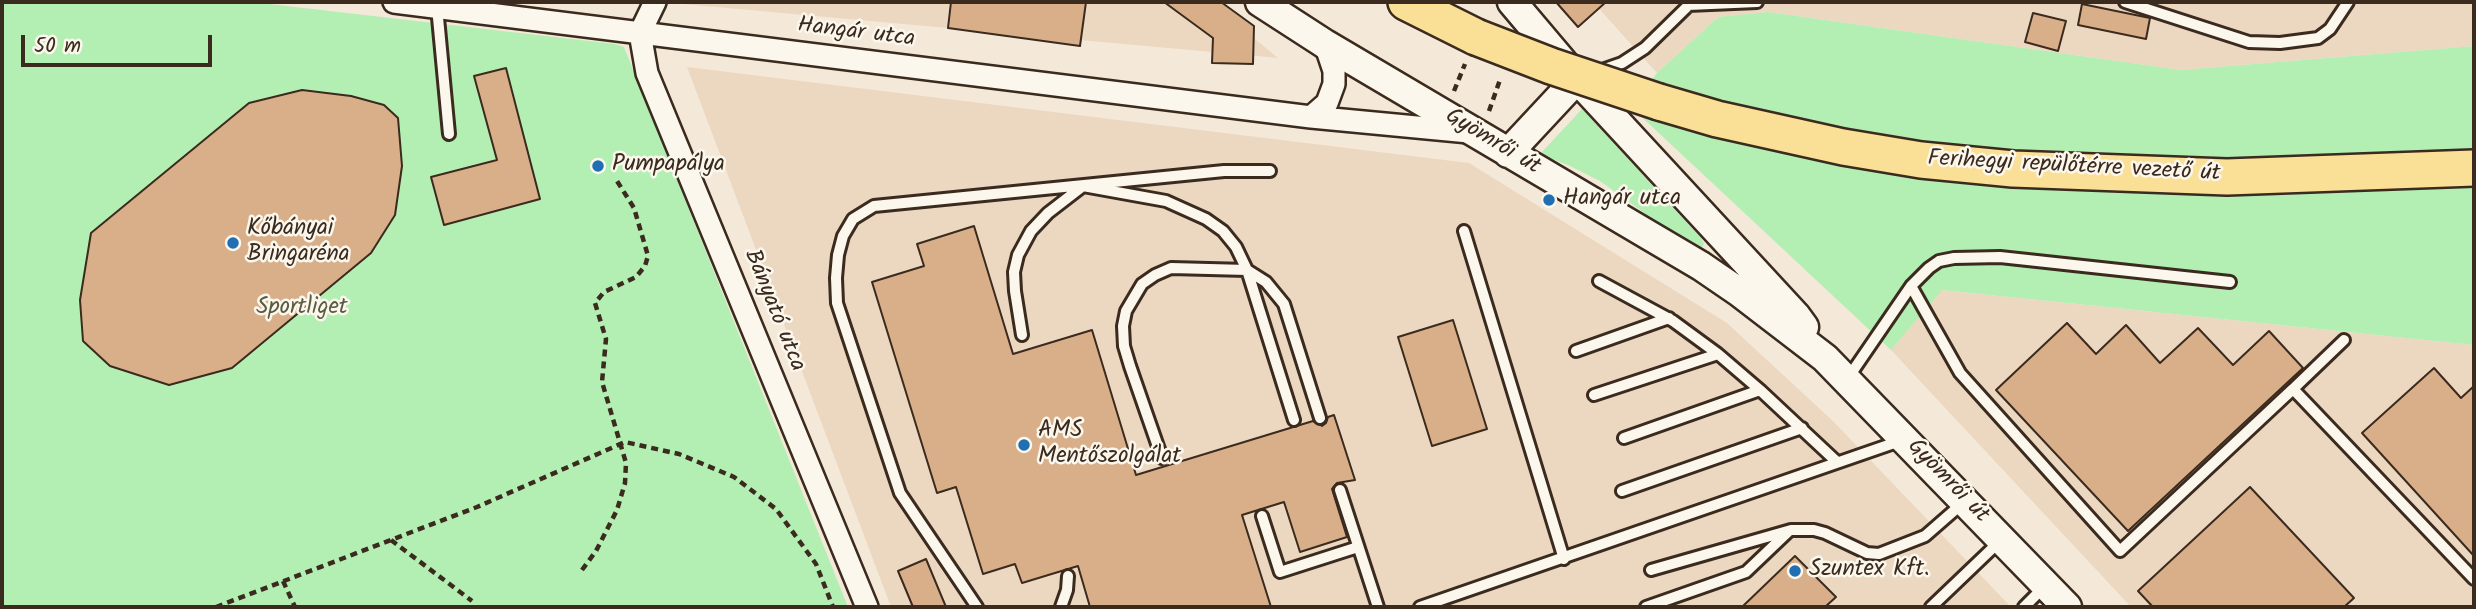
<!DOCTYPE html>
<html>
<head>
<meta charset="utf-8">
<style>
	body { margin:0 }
	#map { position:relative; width:2476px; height:609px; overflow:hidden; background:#f4e9d8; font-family:Kalam,sans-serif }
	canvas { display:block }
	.frame { position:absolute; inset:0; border:4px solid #3b2a1e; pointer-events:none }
	.scale { position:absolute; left:21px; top:35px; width:191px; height:32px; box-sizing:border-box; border:4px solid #3b2a1e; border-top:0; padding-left:9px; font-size:21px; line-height:24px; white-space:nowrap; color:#3b2a1e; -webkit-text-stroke:5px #fbf7ec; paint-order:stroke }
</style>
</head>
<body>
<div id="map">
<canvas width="2476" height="609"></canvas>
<div class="frame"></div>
<div class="scale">50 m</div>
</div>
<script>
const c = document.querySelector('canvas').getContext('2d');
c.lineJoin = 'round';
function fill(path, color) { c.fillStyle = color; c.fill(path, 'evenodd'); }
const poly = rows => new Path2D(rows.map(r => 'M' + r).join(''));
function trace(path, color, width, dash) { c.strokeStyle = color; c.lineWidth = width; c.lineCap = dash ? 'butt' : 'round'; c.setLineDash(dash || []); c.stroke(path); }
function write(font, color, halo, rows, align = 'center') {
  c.font = font + ' Kalam,sans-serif'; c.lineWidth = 5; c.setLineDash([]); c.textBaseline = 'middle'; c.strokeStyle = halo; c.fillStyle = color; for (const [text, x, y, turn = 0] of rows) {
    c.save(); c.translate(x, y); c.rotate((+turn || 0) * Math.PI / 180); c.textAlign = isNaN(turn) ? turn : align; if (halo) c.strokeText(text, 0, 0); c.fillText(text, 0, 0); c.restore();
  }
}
const built = poly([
	[673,2,1210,2,1278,58,672,3],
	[1593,2,2474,2,2474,46,2181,70,1768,12,1718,17,1657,73],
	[687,67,1469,163,1727,323,1834,422,2011,607,891,607],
	[1941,290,2474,345,2474,607,2131,607,1891,350]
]);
const green = poly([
	[2,2,252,2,615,44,624,47,848,607,2,607],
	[1768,12,2181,70,2474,46,2474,345,1942,290,1891,350,1631,107,1657,73,1718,17],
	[1582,109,1701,238,1704,244,1699,252,1656,231,1651,219,1643,212,1600,181,1568,165,1543,156,1542,152]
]);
const building = poly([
	[951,2,1086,2,1080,46,948,28,951,2],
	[1164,2,1221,2,1254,26,1253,64,1212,63,1213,38,1164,2],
	[1556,2,1606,2,1578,27,1556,2],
	[2082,4,2150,18,2146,39,2078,25,2082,4],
	[2033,13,2066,21,2058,51,2025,42,2033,13],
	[506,68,540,199,444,225,431,177,497,160,474,76,506,68],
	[302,90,351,96,384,105,398,118,402,166,395,215,371,253,232,368,169,385,110,366,83,341,80,300,91,233,249,103,302,90],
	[974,226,1013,354,1092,330,1136,475,1313,421,1322,426,1326,423,1328,417,1334,415,1355,480,1337,483,1332,489,1347,537,1300,552,1284,502,1242,515,1271,607,1090,607,1078,566,1022,583,1015,564,983,574,956,487,937,493,872,282,924,266,917,244,974,226],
	[1453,320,1487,429,1432,446,1398,337,1453,320],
	[2067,323,2096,354,2126,325,2160,363,2198,328,2233,365,2269,331,2303,368,2128,531,1996,390,2067,323],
	[2434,368,2461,398,2474,386,2474,556,2362,433,2434,368],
	[2250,487,2354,598,2344,607,2153,607,2138,591,2250,487],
	[1795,556,1836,597,1825,607,1742,607,1795,556],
	[926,559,946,607,913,607,898,571,926,559]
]);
const path = poly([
	[1454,91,1465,64],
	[1489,111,1501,77],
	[391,540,472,601],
	[582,570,596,551,617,510,625,483,626,463,602,382,606,339,595,303,604,292,636,277,645,266,648,256,634,208,617,181],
	[283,581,295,607],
	[216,607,477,507,625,442,679,454,734,477,776,509,816,564,833,607]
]);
const service = poly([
	[2125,2,2249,42,2280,43,2318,38,2330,29,2348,2],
	[1688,5,1757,2],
	[437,7,449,134],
	[1599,71,1622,63,1645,48,1692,2],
	[1464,231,1564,559],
	[1599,281,1673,321,1718,354,1760,390,1837,462],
	[1911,286,1960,373,2120,551,2293,389,2474,579],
	[1022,335,1015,291,1014,272,1018,255,1031,231,1048,213,1083,186,1166,201,1206,219,1223,231,1236,247,1247,270,1294,420],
	[1576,351,1669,318],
	[1848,378,1911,286,1929,268,1939,261,1954,258,2000,257,2230,282],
	[2293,389,2344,340],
	[1594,395,1718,354],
	[1624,438,1760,390],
	[1162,458,1130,366,1124,346,1123,326,1126,311,1142,284,1155,275,1171,268,1247,270,1266,282,1284,304,1320,418],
	[1340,490,1378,607],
	[1622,491,1802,428],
	[1262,516,1280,572,1358,547],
	[1651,570,1791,530,1814,530,1825,533,1867,553,1879,554,1925,536,1964,502],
	[977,607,900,493,837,303,836,278,838,255,843,236,853,219,874,206,1224,171,1270,171],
	[1061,607,1067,590,1068,576],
	[1420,607,1900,441],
	[1646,607,1746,572,1789,531],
	[1931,607,2000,541],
	[2024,607,2044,587]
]);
const minor = poly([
	[394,2,1311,117,1469,132],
	[640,33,647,73,867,607],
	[640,33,655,2],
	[1311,117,1327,103,1334,84,1334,71,1325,44]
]);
const tertiary = poly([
	[1260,2,1325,44,1701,266,1739,292,1825,358,2067,607],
	[1512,2,1577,79,1796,316,1804,327],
	[1508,153,1577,79]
]);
const primary = poly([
	[1406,2,1476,37],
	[1659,102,1717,119,1843,147,1921,160,2013,169,2227,177,2474,168]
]);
const primaryBridge = poly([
	[1476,37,1551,66,1659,102]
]);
const markers = [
	[598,166,7,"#1f6fb2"],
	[1549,200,7,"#1f6fb2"],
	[233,243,7,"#1f6fb2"],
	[1024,445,7,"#1f6fb2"],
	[1795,571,7,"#1f6fb2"]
];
const streetNames = [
	["Hangár utca",856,34,7],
	["Gyömrői út",1492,143,31],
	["Ferihegyi repülőtérre vezető út",2074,168,3],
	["Bányató utca",773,311,68],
	["Gyömrői út",1947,482,46]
];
const poiNames = [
	["Pumpapálya",612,166],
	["Hangár utca",1563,200],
	["Kőbányai",247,230],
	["Bringaréna",247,256],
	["AMS",1038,432],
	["Mentőszolgálat",1038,458],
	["Szuntex Kft.",1809,571]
];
const parkNames = [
	["Sportliget",302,309]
];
fill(built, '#ecd8c1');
fill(green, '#b3eeb3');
fill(building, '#d9af8a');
trace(building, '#3b2a1e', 2);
trace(service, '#3b2a1e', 16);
trace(minor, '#3b2a1e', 26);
trace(tertiary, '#3b2a1e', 33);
trace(primary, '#3b2a1e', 40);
trace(path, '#3b2a1e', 4.5, [7, 5]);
trace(service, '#fbf7ec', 10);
trace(minor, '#fbf7ec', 21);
trace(tertiary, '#fbf7ec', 28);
trace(primary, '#fadf96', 35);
trace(primaryBridge, '#3b2a1e', 40, []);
trace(primaryBridge, '#fadf96', 35);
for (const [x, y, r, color] of markers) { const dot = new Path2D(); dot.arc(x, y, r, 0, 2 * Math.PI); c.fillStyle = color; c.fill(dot); trace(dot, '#fbf7ec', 2.5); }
write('23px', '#3b2a1e', '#fbf7ec', streetNames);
write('23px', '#3b2a1e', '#fbf7ec', poiNames, 'left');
write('23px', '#595b43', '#fbf7ec', parkNames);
</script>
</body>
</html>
